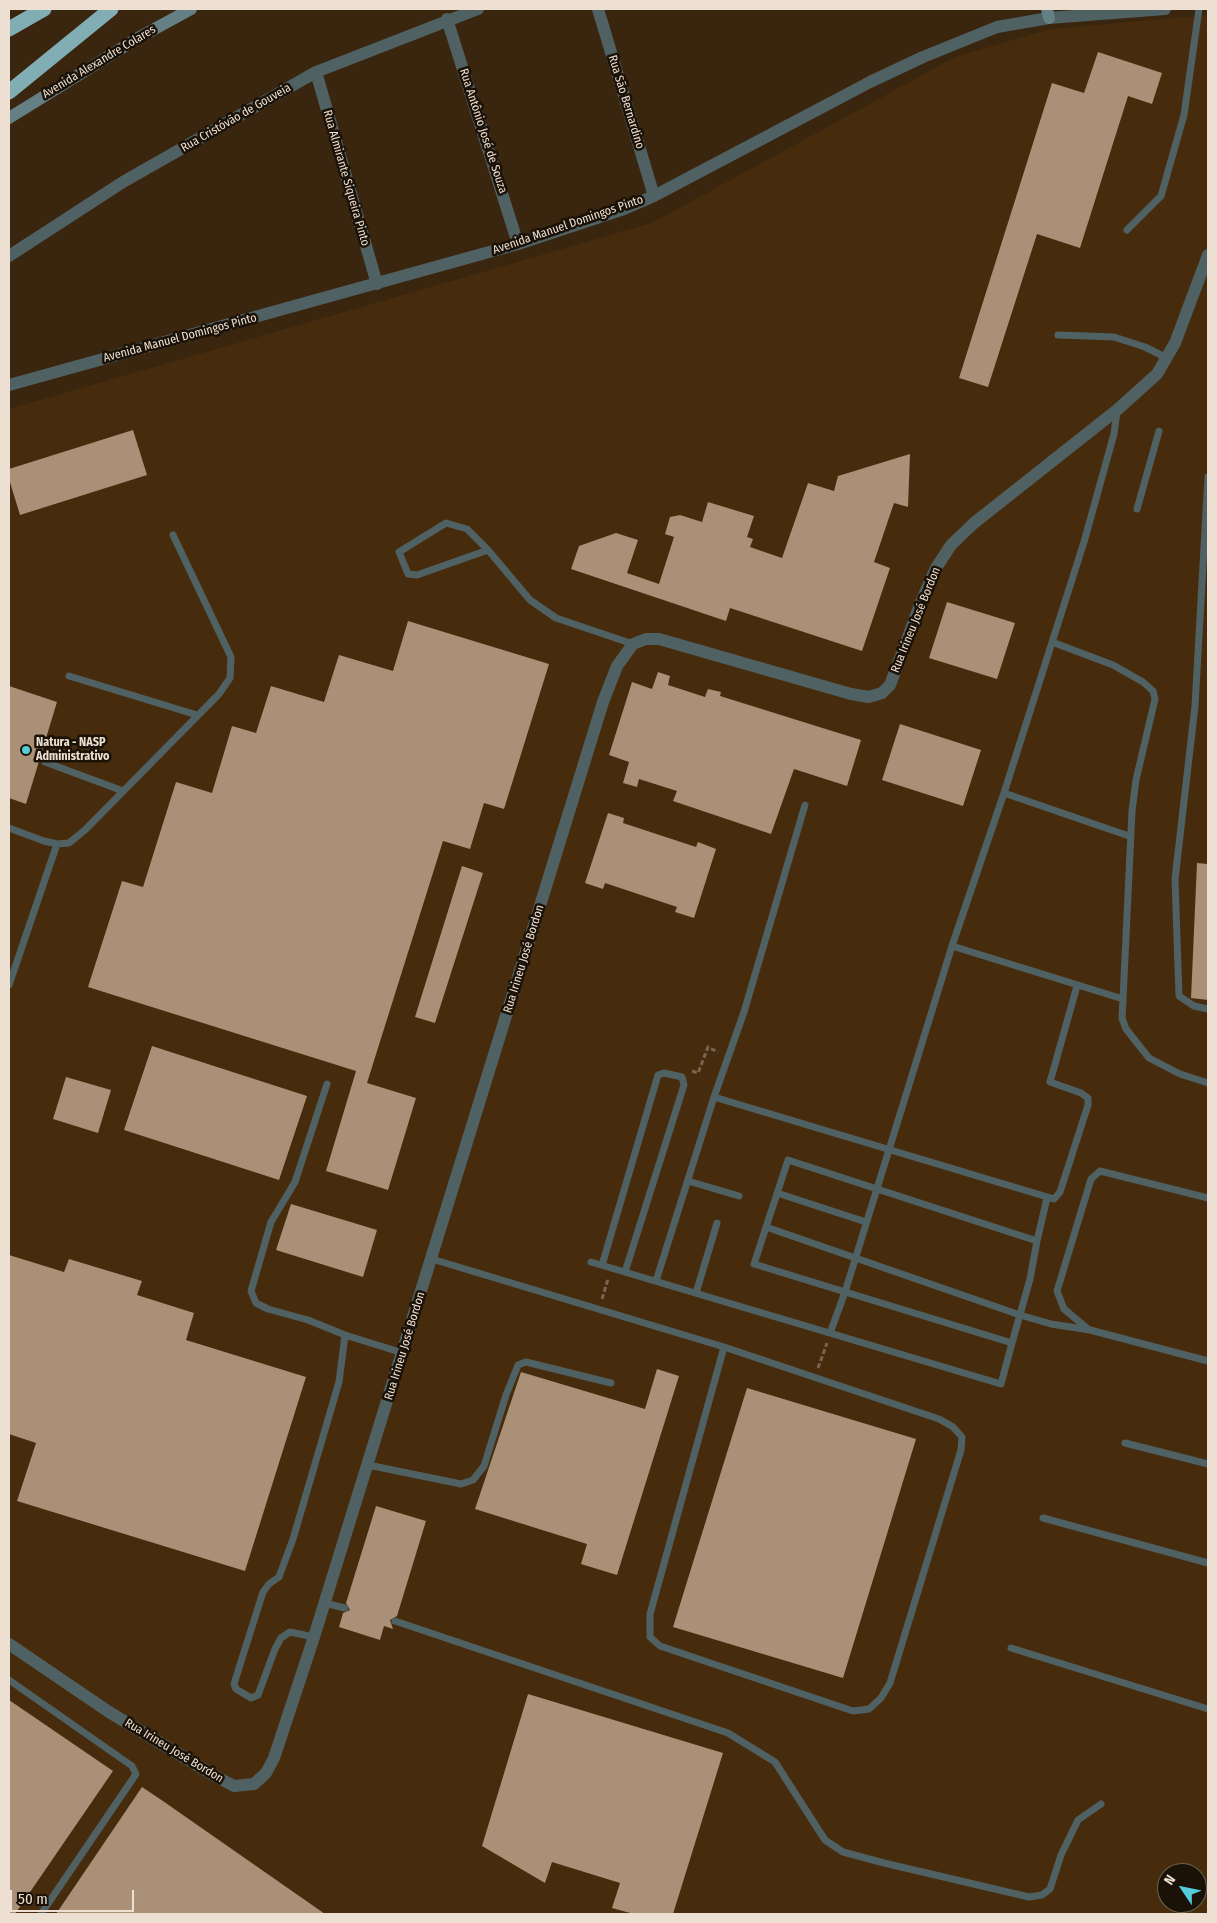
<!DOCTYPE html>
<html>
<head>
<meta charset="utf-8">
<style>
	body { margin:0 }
	#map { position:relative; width:1217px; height:1923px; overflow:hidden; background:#3a250e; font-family:"Fira Sans Condensed",sans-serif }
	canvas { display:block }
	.frame { position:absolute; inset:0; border:10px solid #eddfd1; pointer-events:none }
	.north { position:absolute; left:1157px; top:1863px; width:50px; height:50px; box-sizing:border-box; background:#1a1107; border:1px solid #6e6358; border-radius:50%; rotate:304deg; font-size:14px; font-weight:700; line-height:20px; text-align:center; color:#eddfd1 }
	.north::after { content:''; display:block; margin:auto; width:18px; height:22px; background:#53cbdb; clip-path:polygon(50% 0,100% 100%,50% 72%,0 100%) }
	.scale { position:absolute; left:10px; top:1890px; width:124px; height:22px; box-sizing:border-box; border:2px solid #eddfd1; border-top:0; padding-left:6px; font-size:15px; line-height:18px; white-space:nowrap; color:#eddfd1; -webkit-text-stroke:4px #1a1107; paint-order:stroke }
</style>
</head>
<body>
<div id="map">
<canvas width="1217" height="1923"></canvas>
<div class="frame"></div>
<div class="north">N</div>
<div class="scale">50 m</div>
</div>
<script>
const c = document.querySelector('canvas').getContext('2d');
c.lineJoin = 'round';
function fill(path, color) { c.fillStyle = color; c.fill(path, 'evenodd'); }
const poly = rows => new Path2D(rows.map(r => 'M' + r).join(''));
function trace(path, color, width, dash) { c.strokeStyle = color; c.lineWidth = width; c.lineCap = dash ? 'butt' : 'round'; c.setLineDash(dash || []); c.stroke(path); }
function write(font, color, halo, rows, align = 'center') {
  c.font = font + ' "Fira Sans Condensed",sans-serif'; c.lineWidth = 5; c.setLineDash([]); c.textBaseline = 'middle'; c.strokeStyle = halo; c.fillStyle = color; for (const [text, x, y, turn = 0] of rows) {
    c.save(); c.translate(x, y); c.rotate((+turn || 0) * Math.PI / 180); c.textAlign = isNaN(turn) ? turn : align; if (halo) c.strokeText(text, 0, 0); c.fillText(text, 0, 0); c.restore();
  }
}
const built = poly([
	[1208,15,1208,1914,9,1914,9,409,652,223,955,57,1050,29],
	[1167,1873,1197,1873,1197,1903,1167,1903]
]);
const building = poly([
	[1098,52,1162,73,1152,104,1128,96,1080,248,1037,234,988,387,959,378,1052,83,1084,93],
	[133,430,147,475,20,515,9,479,9,469],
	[910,454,908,507,894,503,874,562,890,568,862,651,730,608,726,621,571,569,579,546,616,533,638,540,627,573,659,584,674,537,665,534,670,517,680,515,702,522,708,502,754,516,747,537,753,539,750,547,782,558,808,483,834,491,838,476],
	[947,602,1015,623,997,679,929,658],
	[408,621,549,664,504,809,484,803,470,849,443,841,367,1083,416,1098,388,1190,326,1171,356,1071,88,987,122,881,143,887,176,782,212,793,232,726,256,733,271,686,324,702,339,655,393,671],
	[658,672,670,676,668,685,705,697,708,689,721,692,720,696,861,740,847,786,794,769,771,834,673,801,677,791,639,779,637,787,623,783,629,762,609,755,632,682,652,689],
	[9,686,57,702,26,804,9,798],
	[900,724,981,750,963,806,882,780],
	[608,813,624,818,623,823,696,847,698,842,716,849,694,918,675,912,677,907,605,883,603,889,585,883],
	[1197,863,1208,864,1208,1000,1191,998],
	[462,866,483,873,435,1023,415,1017],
	[152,1046,307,1096,279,1180,124,1130],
	[66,1077,111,1090,98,1133,53,1119],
	[291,1204,377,1230,363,1277,276,1250],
	[9,1255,64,1272,69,1259,142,1281,137,1295,194,1313,186,1340,306,1377,245,1571,17,1501,36,1443,9,1434],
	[657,1369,679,1376,617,1575,581,1564,587,1544,475,1509,521,1372,645,1409],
	[747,1388,916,1439,843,1678,673,1627],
	[376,1506,426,1521,397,1616,390,1620,393,1629,384,1626,380,1640,339,1627,343,1613,350,1610,346,1603],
	[528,1694,723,1753,673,1914,634,1914,612,1908,620,1883,552,1862,545,1883,482,1846],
	[9,1700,113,1771,15,1914,9,1914],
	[142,1787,160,1799,325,1914,56,1914]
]);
const path = poly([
	[692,1071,698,1073,708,1047,718,1052],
	[602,1299,608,1279],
	[818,1368,827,1343]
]);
const service = poly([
	[1127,230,1161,196,1184,115,1199,9],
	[1058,335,1114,337,1145,347,1167,358],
	[1208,477,1195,706,1175,879,1179,996,1194,1006,1208,1009],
	[1137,509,1159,431],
	[488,550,417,575,408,574,399,552,446,523,467,529,488,550,530,600,556,618,633,644],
	[1052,642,1113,665,1143,682,1153,691,1155,699,1136,780,1132,811,1123,999],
	[69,676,197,715],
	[45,762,123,791],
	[1004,793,1129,836],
	[805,805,744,1012,714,1097,1054,1199,1060,1192,1088,1105,1088,1098,1081,1093,1050,1082,1077,986],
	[9,828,44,841,57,844,69,843,85,830,219,694,230,678,231,657,173,535],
	[952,946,1123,999,1122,1018,1126,1029,1149,1058,1180,1074,1208,1083],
	[9,985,57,844],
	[688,1181,739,1196],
	[777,1193,866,1222],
	[766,1227,1020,1315,1051,1324,1090,1330,1208,1361],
	[1037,1241,1047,1198],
	[432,1259,724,1347,939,1419,953,1427,962,1437,961,1450,890,1683,881,1698,869,1709,853,1711,660,1646,650,1637,650,1614,724,1347],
	[591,1262,1001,1384,1012,1343,1030,1279,1037,1241,788,1160,754,1264,1012,1343],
	[602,1265,658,1075,664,1073,682,1077,684,1085,625,1272],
	[656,1281,714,1097],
	[696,1293,717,1223],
	[1088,1329,1064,1309,1057,1291,1091,1179,1100,1171,1208,1198],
	[830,1333,845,1292,952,946,1004,793,1084,542,1114,434,1117,411],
	[345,1335,403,1353],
	[1125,1443,1208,1464],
	[368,1465,461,1484,473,1480,484,1466,506,1395,518,1365,526,1362,611,1383],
	[1043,1518,1208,1563],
	[324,1603,345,1608],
	[395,1621,728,1733,775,1762,825,1840,843,1852,884,1863,1029,1897,1042,1895,1050,1889,1061,1855,1078,1820,1101,1804],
	[314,1637,290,1632,281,1638,275,1649,258,1695,251,1698,236,1689,234,1684,239,1668,263,1592,269,1584,279,1577,293,1539,339,1382,345,1335,308,1320,268,1309,256,1303,251,1291,271,1222,295,1182,327,1084],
	[1011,1648,1208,1709],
	[9,1680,132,1766,136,1774,41,1914]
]);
const minor = poly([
	[598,9,654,196],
	[1049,18,1165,9],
	[447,19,518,244],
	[316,72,377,284],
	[9,256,123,182,316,72,478,9],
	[9,1644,109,1712,215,1776,234,1786,254,1784,266,1773,274,1758,314,1637,603,702,617,666,633,644,646,639,659,639,851,694,869,697,882,693,890,685,921,602,936,568,951,545,974,523,1117,410,1157,374,1175,343,1208,255]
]);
const tertiary = poly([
	[9,385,518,244,624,209,654,196,870,82,923,57,997,27,1049,18]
]);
const secondary = poly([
	[1047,9,1049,18],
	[9,118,138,38,191,9]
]);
const motorway = poly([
	[9,29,44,9],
	[9,92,111,9]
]);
const markers = [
	[26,750,5,"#53cbdb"]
];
const streetNames = [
	["Avenida Alexandre Colares",99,62,-31],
	["Rua São Bernardino",626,102,73],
	["Rua Cristóvão de Gouveia",236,118,-30],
	["Rua Antônio José de Souza",483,131,72],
	["Rua Almirante Siqueira Pinto",346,178,74],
	["Avenida Manuel Domingos Pinto",568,225,-19],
	["Avenida Manuel Domingos Pinto",180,338,-15],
	["Rua Irineu José Bordon",916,620,-68],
	["Rua Irineu José Bordon",524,959,-73],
	["Rua Irineu José Bordon",405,1346,-73],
	["Rua Irineu José Bordon",174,1751,31]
];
const poiNames = [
	["Natura - NASP",36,743],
	["Administrativo",36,757]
];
fill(built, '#462c0d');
fill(building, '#a99076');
trace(path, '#786652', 3, [5, 2.5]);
trace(service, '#506164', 7);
trace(minor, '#506164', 12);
trace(tertiary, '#506164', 12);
trace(secondary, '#648084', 12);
trace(motorway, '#81adb4', 15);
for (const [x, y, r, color] of markers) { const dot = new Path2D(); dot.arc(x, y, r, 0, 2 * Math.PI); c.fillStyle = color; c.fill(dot); trace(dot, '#1a1107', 2); }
write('12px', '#eddfd1', '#1a1107', streetNames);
write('bold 12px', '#eddfd1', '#1a1107', poiNames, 'left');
</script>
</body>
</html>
